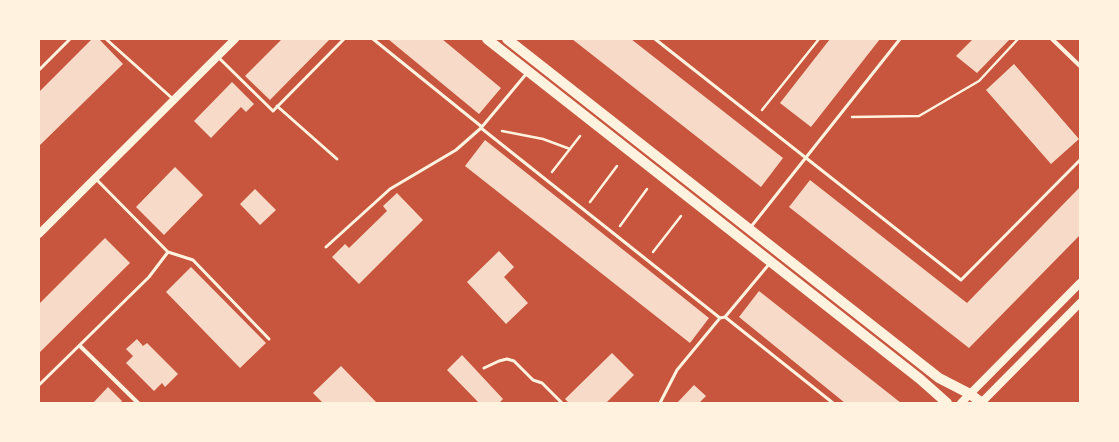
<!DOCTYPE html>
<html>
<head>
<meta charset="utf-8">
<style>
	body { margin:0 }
	#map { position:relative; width:1119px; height:442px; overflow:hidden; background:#c8553d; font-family:Inter,sans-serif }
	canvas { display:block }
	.frame { position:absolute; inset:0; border:40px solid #fff3e0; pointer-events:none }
</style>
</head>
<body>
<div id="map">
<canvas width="1119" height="442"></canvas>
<div class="frame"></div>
</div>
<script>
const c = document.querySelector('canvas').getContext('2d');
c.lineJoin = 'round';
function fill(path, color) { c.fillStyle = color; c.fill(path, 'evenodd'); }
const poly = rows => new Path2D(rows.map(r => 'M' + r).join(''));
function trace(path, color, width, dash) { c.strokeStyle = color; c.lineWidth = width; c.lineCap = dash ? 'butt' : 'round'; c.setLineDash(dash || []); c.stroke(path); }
const building = poly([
	[92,39,99,39,123,64,39,146,39,92],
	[282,39,330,39,270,100,245,76],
	[388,39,442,39,501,88,479,114],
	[572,39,631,39,783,158,761,187],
	[830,39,880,39,811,127,780,103],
	[973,39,1010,39,977,73,956,56],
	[1014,64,1079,139,1051,164,986,90],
	[232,82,254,104,246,112,241,107,211,138,194,121],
	[485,140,709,318,690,343,465,166],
	[175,167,203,195,164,235,136,207],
	[810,180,967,303,1080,187,1080,235,969,348,789,207],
	[255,189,276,210,260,225,240,204],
	[397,193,423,220,359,284,332,257,345,244,349,248,387,211,383,206],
	[105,238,130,263,39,353,39,304],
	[499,251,514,267,504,277,528,303,506,324,467,282],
	[191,267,266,343,240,368,166,292],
	[759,291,901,403,845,403,739,317],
	[137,339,143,346,147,343,178,374,165,387,162,383,154,391,126,363,133,356,126,349],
	[612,353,634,375,606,403,569,403,565,399],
	[462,355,503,399,499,403,479,403,447,370],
	[341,366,377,403,323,403,313,393],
	[694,385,706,396,699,403,677,403],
	[108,387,122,401,120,403,93,403]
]);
const path = poly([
	[762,110,819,39],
	[852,117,919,116,979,81,1018,39],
	[502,131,543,139,570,149],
	[552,172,580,136],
	[590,202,617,166],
	[620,226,647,189],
	[653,252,681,216]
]);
const service = poly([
	[106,39,173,99],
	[373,39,482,127],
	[655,39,961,280,1080,160],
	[218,57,273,111,344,39],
	[39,70,70,39],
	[277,106,337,159],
	[481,128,720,318],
	[750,228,900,39],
	[326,247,390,189,456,150,481,128,527,73],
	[168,252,193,260,269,339],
	[725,317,833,403],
	[484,368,499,361,507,359,514,361,533,380,542,383,562,403],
	[39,385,149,277,168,252,96,179],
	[660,403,677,370,720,318,725,317,770,263]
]);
const minor = poly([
	[1052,39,1080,66],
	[80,346,138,403]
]);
const secondary = poly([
	[39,234,235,39],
	[961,403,1080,283],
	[981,403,1080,303]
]);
const primary = poly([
	[487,39,920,379,947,403],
	[507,39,939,378,970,394,982,403]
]);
fill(building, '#f7dbc8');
trace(path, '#fff3e0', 2.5);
trace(service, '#fff3e0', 3);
trace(minor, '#fff3e0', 4);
trace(secondary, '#fff3e0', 8);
trace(primary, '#fff3e0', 10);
</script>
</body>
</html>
